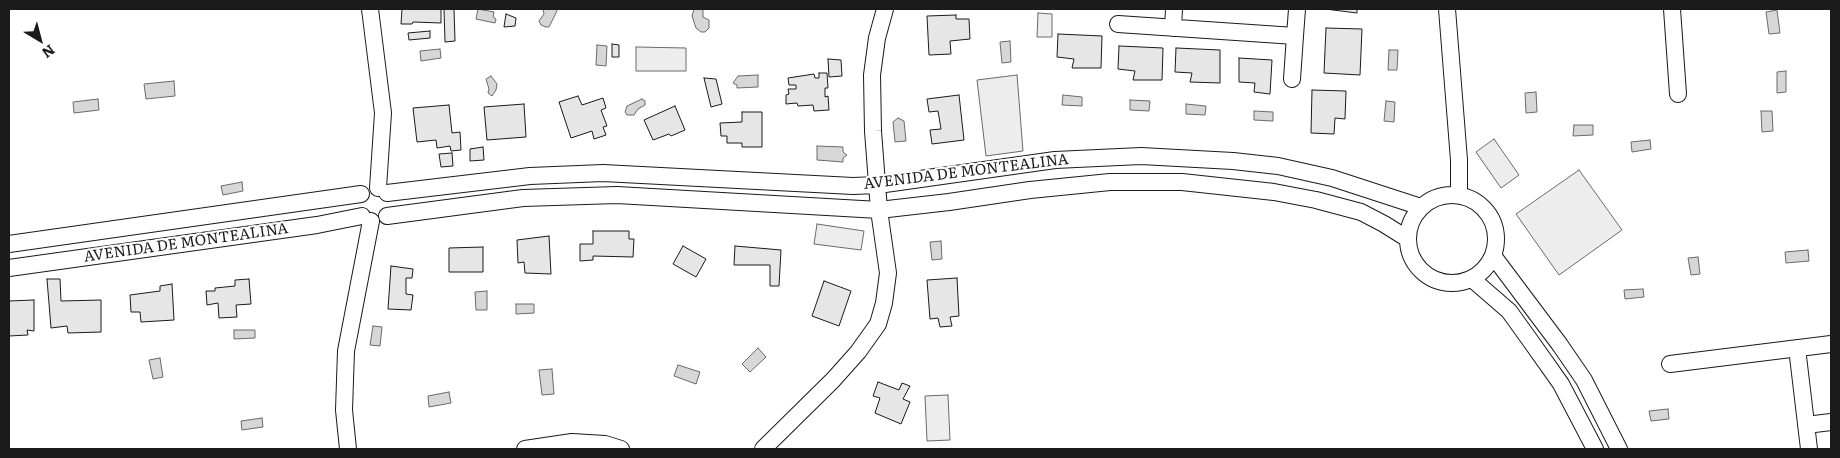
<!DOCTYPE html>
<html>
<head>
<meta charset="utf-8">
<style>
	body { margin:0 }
	#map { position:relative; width:1840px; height:458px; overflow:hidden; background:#fff; font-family:Literata,serif }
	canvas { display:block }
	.frame { position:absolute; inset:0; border:10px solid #1a1a1a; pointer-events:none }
	.north { position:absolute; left:15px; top:15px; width:50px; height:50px; -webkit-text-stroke:4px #fff; paint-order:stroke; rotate:143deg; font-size:14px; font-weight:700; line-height:20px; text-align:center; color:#1a1a1a }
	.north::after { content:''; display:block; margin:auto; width:18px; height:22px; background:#1a1a1a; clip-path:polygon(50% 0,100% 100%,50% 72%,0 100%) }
</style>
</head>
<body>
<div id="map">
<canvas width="1840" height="458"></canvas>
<div class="frame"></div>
<div class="north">N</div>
</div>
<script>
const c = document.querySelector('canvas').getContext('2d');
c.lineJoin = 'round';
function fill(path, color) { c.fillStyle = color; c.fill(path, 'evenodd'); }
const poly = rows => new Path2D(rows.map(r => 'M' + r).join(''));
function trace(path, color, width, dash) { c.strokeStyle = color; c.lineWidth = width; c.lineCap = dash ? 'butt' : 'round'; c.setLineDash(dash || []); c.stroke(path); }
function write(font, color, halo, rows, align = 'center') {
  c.font = font + ' Literata,serif'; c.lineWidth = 4; c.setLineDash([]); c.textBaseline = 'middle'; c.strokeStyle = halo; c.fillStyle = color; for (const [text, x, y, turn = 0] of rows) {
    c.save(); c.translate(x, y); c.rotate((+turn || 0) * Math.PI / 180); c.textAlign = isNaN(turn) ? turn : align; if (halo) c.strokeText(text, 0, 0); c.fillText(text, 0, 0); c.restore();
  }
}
const built = poly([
	[1038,13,1052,14,1052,37,1037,37,1038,13],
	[636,47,686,48,686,71,636,71,636,47],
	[1017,75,1023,151,986,156,977,80,1017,75],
	[1494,139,1519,175,1501,188,1476,152,1494,139],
	[1579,170,1622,230,1559,275,1516,214,1579,170],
	[817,224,864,231,861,250,814,244,817,224],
	[948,395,950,440,927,441,925,396,948,395]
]);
const water = poly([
	[478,9,494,12,493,17,496,19,495,23,476,19,478,9],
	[543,9,556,9,557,11,549,27,546,27,541,25,539,21,544,14,543,9],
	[694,9,703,9,703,17,709,20,709,28,705,32,701,32,696,28,692,16,694,9],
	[1777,10,1780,33,1769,34,1766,12,1777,10],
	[1010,41,1011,62,1002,63,1000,42,1010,41],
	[597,45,607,46,606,66,596,65,597,45],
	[440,49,441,58,421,61,420,51,440,49],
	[1389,50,1398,50,1397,70,1388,70,1389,50],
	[1786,71,1786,92,1777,93,1777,72,1786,71],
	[758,75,758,87,737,88,737,85,733,83,738,76,758,75],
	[491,76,497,84,496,90,492,96,488,93,489,89,486,79,491,76],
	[174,81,175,96,146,99,144,84,174,81],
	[1536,92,1537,112,1526,113,1525,93,1536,92],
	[1063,95,1082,97,1082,106,1062,105,1063,95],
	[98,99,99,110,74,113,73,102,98,99],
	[642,99,645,101,645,105,638,109,634,115,627,115,625,112,627,106,642,99],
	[1130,100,1150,101,1149,111,1130,110,1130,100],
	[1386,101,1395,102,1394,122,1384,121,1386,101],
	[1186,104,1206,106,1205,115,1186,114,1186,104],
	[1254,111,1273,112,1273,121,1254,120,1254,111],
	[1761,111,1772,111,1773,131,1762,132,1761,111],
	[898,118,904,121,906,141,895,142,893,122,898,118],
	[1574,125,1593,125,1593,135,1573,136,1574,125],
	[1650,140,1651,149,1632,152,1631,142,1650,140],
	[817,146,843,147,843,152,847,155,843,158,843,162,817,160,817,146],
	[242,182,243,191,223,195,221,186,242,182],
	[941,241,942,259,932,260,930,242,941,241],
	[1808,250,1809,261,1786,263,1785,252,1808,250],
	[1698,257,1700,274,1691,275,1688,258,1698,257],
	[1643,289,1644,297,1625,299,1624,290,1643,289],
	[487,291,487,310,476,310,475,292,487,291],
	[516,304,534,304,534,313,516,314,516,304],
	[373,326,382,327,380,346,370,345,373,326],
	[234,330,255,330,255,338,234,339,234,330],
	[758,348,766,357,750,372,742,364,758,348],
	[160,358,163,377,153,379,149,360,160,358],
	[678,365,700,372,696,384,674,376,678,365],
	[552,369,554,394,542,395,539,370,552,369],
	[449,392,451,403,429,407,428,396,449,392],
	[1668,409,1669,419,1651,421,1649,411,1668,409],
	[262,418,263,427,242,430,241,421,262,418]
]);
const building = poly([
	[402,9,441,9,441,23,413,22,412,24,401,24,402,9],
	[444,9,454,9,455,41,445,42,444,9],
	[1325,9,1357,9,1357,13,1325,9],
	[506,14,516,18,515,26,504,27,506,14],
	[956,15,956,19,969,19,970,39,950,41,951,54,929,55,927,16,956,15],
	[1326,28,1362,29,1360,75,1324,73,1326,28],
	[430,31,430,38,409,40,408,33,430,31],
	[1058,34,1102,36,1101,68,1072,68,1074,59,1057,57,1058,34],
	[612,44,619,45,619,57,612,57,612,44],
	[1119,46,1163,48,1162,80,1133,80,1135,71,1118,69,1119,46],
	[1176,48,1220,50,1220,83,1190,82,1192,73,1175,72,1176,48],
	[1239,58,1272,60,1270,94,1254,92,1255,83,1239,82,1239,58],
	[828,59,841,60,842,76,829,77,828,59],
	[819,73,827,73,828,88,825,88,825,97,828,96,829,110,814,111,813,105,798,106,797,103,786,104,786,95,789,94,788,89,796,89,796,85,789,85,788,78,814,74,815,78,819,78,819,73],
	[704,78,716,79,722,104,711,107,704,78],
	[1312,90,1346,91,1345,119,1335,118,1334,134,1311,133,1312,90],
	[959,95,964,140,932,144,930,130,941,129,938,111,929,112,927,99,959,95],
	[578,96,582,105,603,98,606,108,601,110,607,126,603,127,606,135,594,139,592,131,571,138,559,102,578,96],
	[524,104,526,137,487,140,484,107,524,104],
	[449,105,452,133,460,132,461,150,451,151,450,146,437,148,436,140,417,142,413,108,449,105],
	[675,106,685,130,671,136,669,134,653,140,644,120,675,106],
	[742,112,762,112,762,147,742,147,742,143,727,143,727,136,721,136,720,123,742,122,742,112],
	[483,147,484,160,470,161,470,149,483,147],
	[452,153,453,166,441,167,439,154,452,153],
	[593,231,629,231,629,239,634,239,633,257,593,256,593,260,580,261,580,244,593,244,593,231],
	[549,236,551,274,525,273,524,262,518,263,517,240,549,236],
	[683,246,706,259,696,277,673,264,683,246],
	[735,246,781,250,779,286,770,286,770,265,734,265,735,246],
	[483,247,483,272,449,272,449,248,483,247],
	[391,266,413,269,412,278,406,278,406,294,413,295,411,310,388,309,391,266],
	[957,278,959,316,950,317,952,326,940,327,938,318,930,319,927,280,957,278],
	[47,279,60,279,61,301,101,300,101,332,68,333,67,326,51,328,47,279],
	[249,279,251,304,236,305,237,317,219,318,218,303,207,305,206,291,215,291,215,288,235,286,235,280,249,279],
	[824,281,851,291,839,326,812,316,824,281],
	[172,284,174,320,141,322,140,312,131,312,130,295,160,291,160,286,172,284],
	[34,300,34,331,27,330,28,335,9,336,9,301,34,300],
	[878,382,899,390,902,383,910,386,903,399,910,402,901,424,875,413,880,398,873,396,878,382]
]);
const minor = poly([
	[370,9,383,113,378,188],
	[1447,9,1459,160,1459,194],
	[1672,9,1678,94],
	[1118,24,1295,36,1297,9],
	[1173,28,1174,9],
	[1292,79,1295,36],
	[387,193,530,176,603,173,853,186,878,185,1055,160,1141,156,1233,161,1278,166,1332,178,1421,207],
	'1408 239a44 44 0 1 1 88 0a44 44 0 1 1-88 0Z',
	[387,216,523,198,617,195,879,210,949,202,1030,190,1110,182,1182,182,1274,192,1316,200,1361,212,1384,224,1408,239],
	[9,244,361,194],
	[1494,257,1560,345,1584,380,1619,449],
	[9,268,317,225,362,216],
	[1472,279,1509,311,1532,343,1561,384,1595,449],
	[1797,348,1809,449],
	[1670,364,1831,344],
	[1806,425,1831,422],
	[348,449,344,410,346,351,371,221],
	[525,449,572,442,605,444,621,449],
	[763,449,833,380,858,352,878,324,884,303,888,273,879,210,873,131,872,75,877,38,885,9]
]);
const streetNames = [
	["AVENIDA DE MONTEALINA",966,172,-7],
	["AVENIDA DE MONTEALINA",186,243,-8]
];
fill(built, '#ededed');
trace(built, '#6a6a6a', 1);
fill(water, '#d7d7d7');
trace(water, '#6a6a6a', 1);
fill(building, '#e6e6e6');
trace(building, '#1a1a1a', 1);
trace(minor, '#1a1a1a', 18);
trace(minor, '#fff', 16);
write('15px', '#1a1a1a', '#fff', streetNames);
</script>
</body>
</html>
